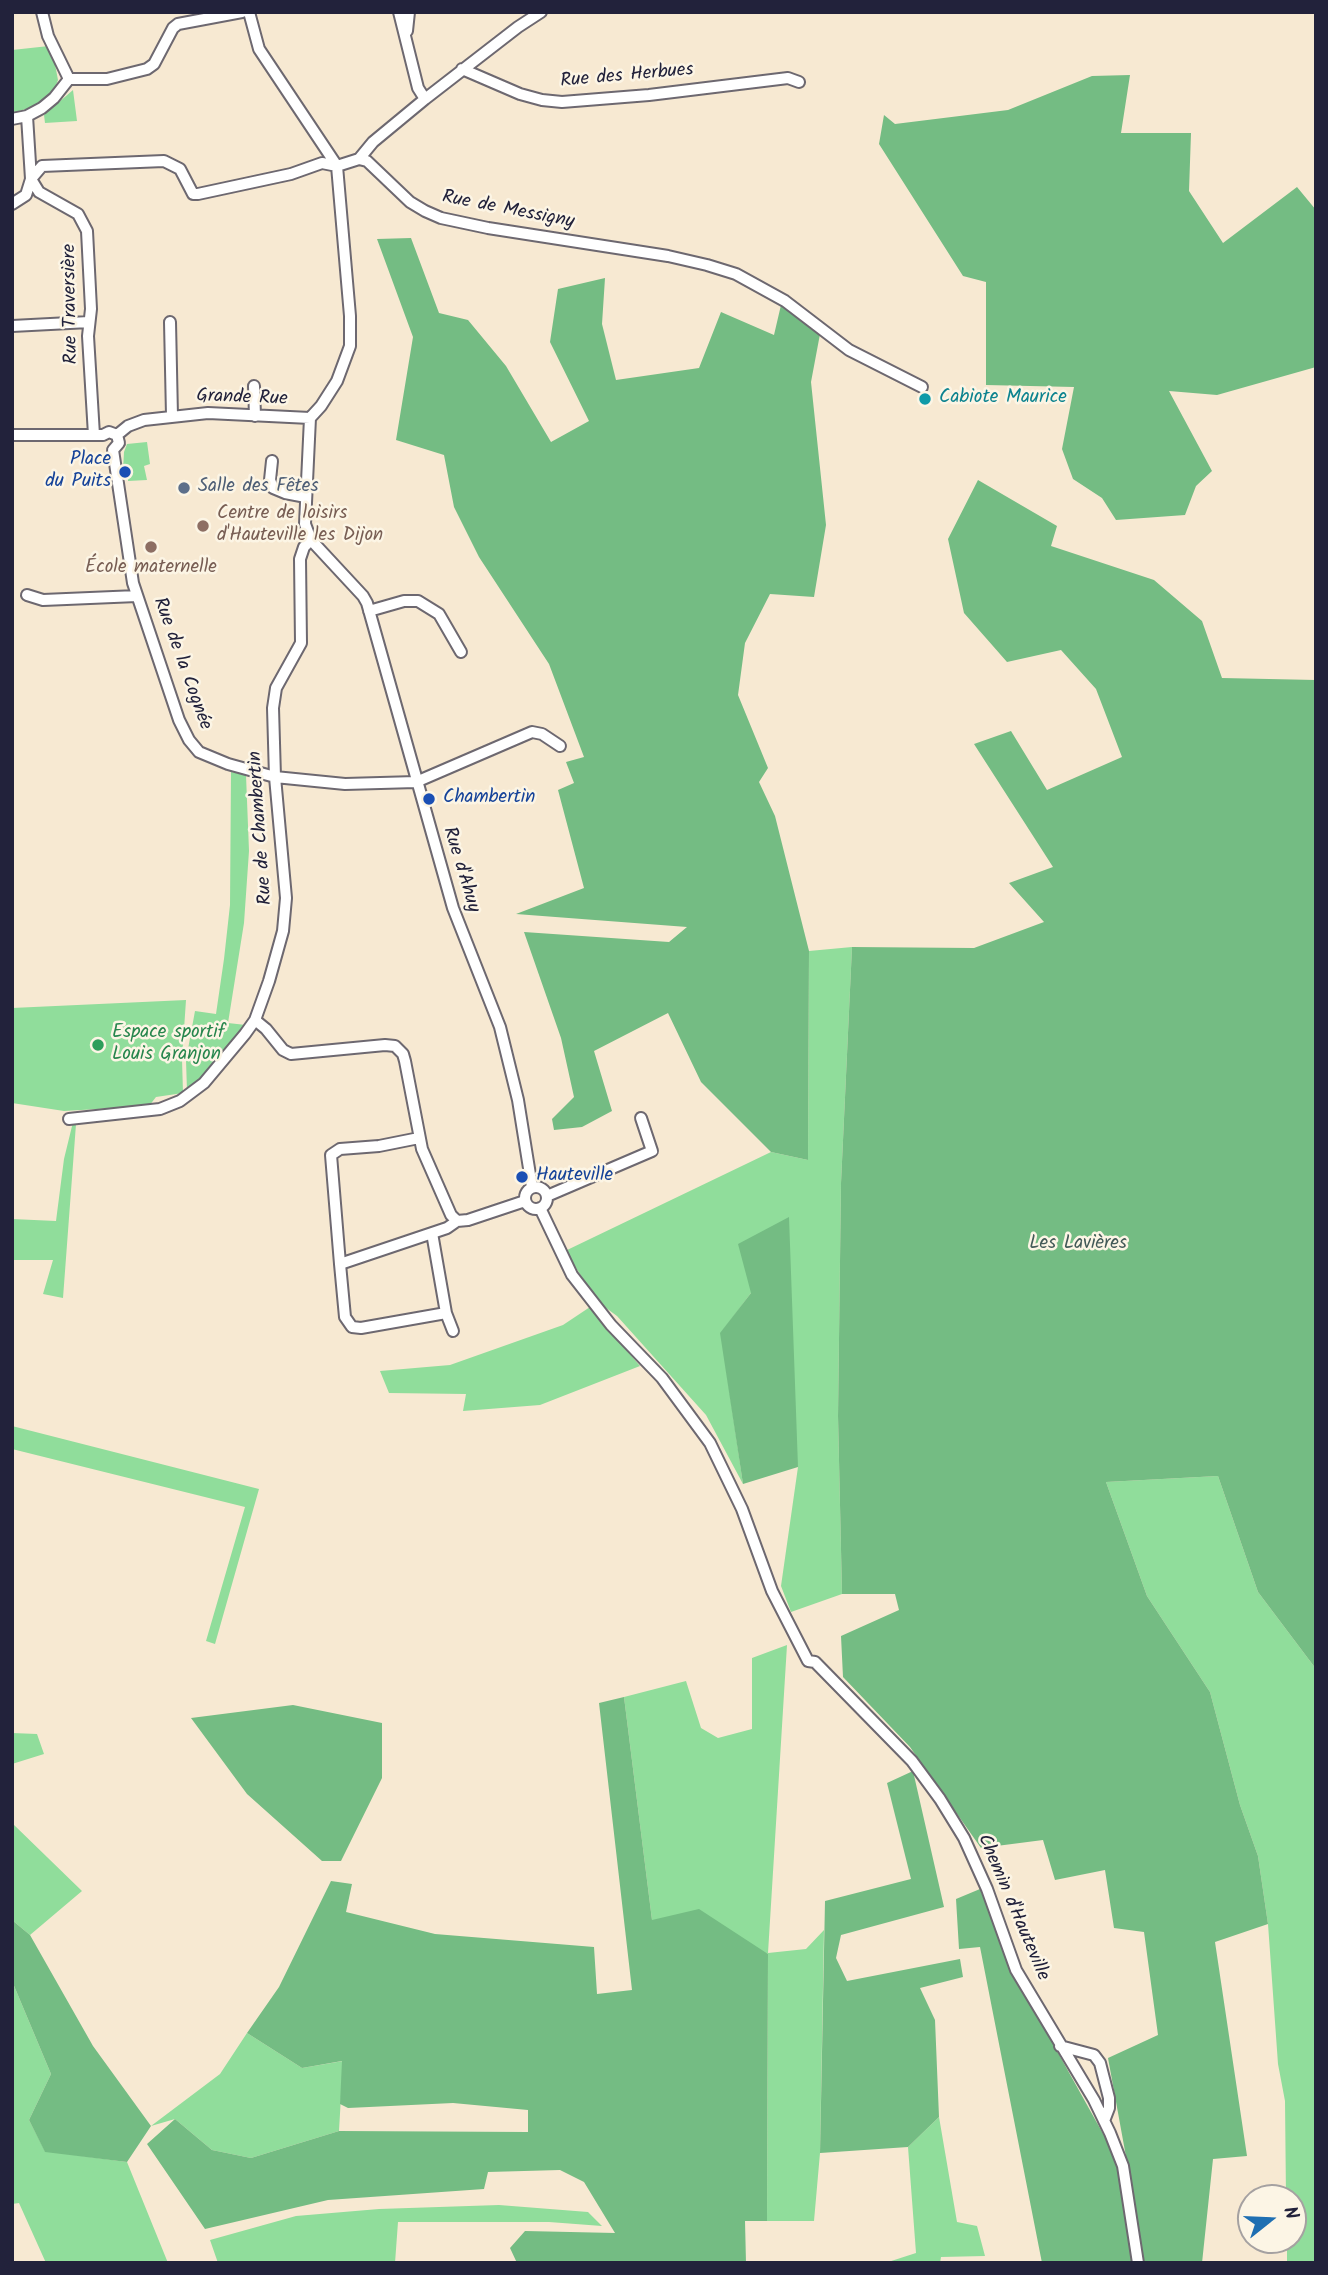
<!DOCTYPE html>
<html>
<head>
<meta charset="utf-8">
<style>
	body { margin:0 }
	#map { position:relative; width:1328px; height:2275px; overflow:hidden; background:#f7e9d2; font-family:Kalam,sans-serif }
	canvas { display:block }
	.frame { position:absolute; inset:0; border:14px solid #22223b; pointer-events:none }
	.north { position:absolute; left:1237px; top:2184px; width:70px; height:70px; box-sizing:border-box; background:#fcf5e5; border:2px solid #a5a1a1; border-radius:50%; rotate:72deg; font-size:19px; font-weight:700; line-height:28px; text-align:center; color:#22223b }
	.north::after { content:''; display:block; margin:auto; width:24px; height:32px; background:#1f6fb2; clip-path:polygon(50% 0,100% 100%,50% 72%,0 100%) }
</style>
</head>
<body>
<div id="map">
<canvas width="1328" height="2275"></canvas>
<div class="frame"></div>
<div class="north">N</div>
</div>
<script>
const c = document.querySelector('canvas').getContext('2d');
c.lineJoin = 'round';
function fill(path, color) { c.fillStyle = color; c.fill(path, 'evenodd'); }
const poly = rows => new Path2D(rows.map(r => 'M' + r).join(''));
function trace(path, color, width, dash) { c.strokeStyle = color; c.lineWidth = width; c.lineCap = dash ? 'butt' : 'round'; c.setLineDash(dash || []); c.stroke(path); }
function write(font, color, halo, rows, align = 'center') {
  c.font = font + ' Kalam,sans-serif'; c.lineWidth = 5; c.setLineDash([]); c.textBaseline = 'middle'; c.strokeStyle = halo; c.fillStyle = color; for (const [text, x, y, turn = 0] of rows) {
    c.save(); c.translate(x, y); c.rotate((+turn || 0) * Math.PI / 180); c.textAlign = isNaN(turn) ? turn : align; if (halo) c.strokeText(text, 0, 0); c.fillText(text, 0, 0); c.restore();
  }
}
const green = poly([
	[49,46,54,59,58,80,55,88,40,105,12,113,12,50],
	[73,90,77,121,45,123,44,115],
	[147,442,150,464,144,466,147,480,128,481,128,471,123,470,124,452,127,444],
	[231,772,246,775,249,851,244,923,228,1023,246,1025,210,1070,187,1091,186,1060,195,1011,216,1014,224,959,230,905],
	[852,947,841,1183,838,1416,842,1594,791,1612,781,1586,798,1467,751,1293,721,1333,743,1484,706,1415,617,1316,598,1302,565,1251,771,1152,808,1160,809,951],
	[186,1000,182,1059,183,1093,156,1097,149,1106,64,1111,12,1103,12,1008],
	[73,1122,76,1124,63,1298,43,1294,53,1260,12,1260,12,1219,56,1221,64,1159],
	[590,1307,640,1366,540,1405,463,1411,466,1394,389,1393,380,1371,450,1365,563,1325],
	[12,1426,259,1489,215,1644,206,1641,245,1507,12,1449],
	[1218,1476,1258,1592,1316,1669,1316,2263,1287,2263,1287,2240,1293,2240,1293,2198,1286,2198,1285,2101,1278,2064,1268,1924,1258,1856,1240,1805,1210,1692,1147,1596,1106,1482],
	[787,1645,768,1953,806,1949,824,1930,820,2153,814,2221,767,2221,768,1954,652,1920,624,1697,686,1681,701,1728,718,1738,752,1729,752,1658],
	[12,1733,37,1734,44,1754,12,1764],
	[12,1823,82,1891,30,1935,12,1920],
	[12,1981,51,2074,29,2120,45,2151,127,2162,168,2263,46,2263,19,2203,12,2204],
	[247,2033,302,2068,343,2061,339,2131,251,2158,212,2150,175,2119,151,2126,220,2074],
	[939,2117,957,2222,977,2226,985,2256,941,2257,940,2263,885,2263,916,2253,908,2147],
	[499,2205,588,2212,602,2226,549,2222,398,2222,395,2263,218,2263,210,2240,296,2216,379,2209]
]);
const forest = poly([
	[1130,75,1121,133,1191,133,1189,191,1223,243,1297,187,1316,210,1316,367,1217,395,1169,391,1212,471,1196,486,1185,515,1116,520,1102,498,1073,479,1062,449,1074,387,986,385,986,282,963,276,879,144,884,115,895,124,1008,110,1092,76],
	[411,238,439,313,468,320,506,366,551,442,589,421,550,342,558,289,605,278,602,324,616,380,699,368,721,312,774,335,781,305,820,334,811,382,826,525,814,597,770,594,745,643,738,695,768,768,759,782,775,816,809,951,808,1160,771,1152,701,1082,668,1013,594,1051,612,1111,582,1127,554,1130,552,1119,574,1097,561,1038,524,932,669,942,687,927,516,914,584,888,558,790,574,783,566,762,584,757,549,664,479,557,454,507,444,455,396,440,413,337,377,239],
	[978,480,1057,526,1051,546,1154,580,1202,621,1222,678,1316,680,1316,1669,1258,1592,1218,1476,1106,1482,1147,1596,1210,1692,1240,1805,1258,1856,1268,1924,1215,1942,1247,2156,1213,2159,1202,2263,1042,2263,980,1947,959,1949,956,1899,980,1889,1012,1970,1131,2184,1108,2058,1158,2035,1144,1932,1114,1928,1105,1870,1055,1880,1043,1840,981,1848,910,1747,843,1677,841,1636,899,1610,895,1594,842,1594,838,1416,841,1183,852,947,974,948,1044,922,1009,883,1053,867,974,744,1011,731,1047,790,1122,757,1096,689,1061,650,1007,662,964,613,948,539],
	[789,1217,798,1467,743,1484,720,1333,751,1293,738,1244],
	[624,1697,652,1920,699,1909,768,1954,767,2221,745,2221,746,2263,517,2263,510,2248,525,2231,615,2233,584,2182,560,2170,488,2172,484,2189,328,2200,205,2229,147,2144,175,2119,212,2150,251,2158,339,2131,528,2132,528,2110,453,2103,348,2108,340,2104,342,2061,302,2068,247,2033,279,1987,331,1881,352,1884,346,1912,435,1934,594,1947,597,1994,632,1990,599,1703],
	[293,1705,382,1723,382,1778,341,1861,322,1861,247,1794,191,1718],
	[913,1771,944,1907,841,1935,836,1958,847,1981,960,1959,963,1977,920,1988,935,2020,939,2117,908,2147,820,2153,825,1901,911,1879,887,1783],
	[12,1920,30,1935,93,2046,151,2126,127,2162,45,2152,29,2120,51,2074,12,1981]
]);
const minor = poly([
	[42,12,48,36,69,79],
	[249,12,259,49,337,166],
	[399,12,418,88,425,99],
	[407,31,409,12],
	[462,69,520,94,542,100,562,102,649,95,788,78,799,82],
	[27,116,31,179,39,192,78,214,87,231,91,309,88,336,94,435],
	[12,119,27,116,42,108,54,98,69,79,107,79,147,69,154,64,173,28,178,24,242,12],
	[359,159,373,142,425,99,518,27,541,12],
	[337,166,359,159,367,161,410,202,425,211,441,218,488,228,668,256,707,265,736,274,785,301,849,350,922,387],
	[12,204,26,195,31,179,42,166,164,161,180,169,193,194,198,194,291,174,322,163,337,166],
	[170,322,172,416],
	[12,326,89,322],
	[254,386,255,416],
	[310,418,321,406,337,381,350,346,350,316,337,166],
	[12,435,103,435,109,432,117,435],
	[117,435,119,443,113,450,133,583,179,720,189,740,199,752,228,764,275,777,345,784,416,782,532,732,542,734,560,746],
	[117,435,128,426,144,420,208,413,310,418],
	[272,461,270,480,273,488,285,493,306,497],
	[311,540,363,596,367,603,453,908,500,1027,518,1100,532,1187],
	[27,595,43,600,137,596],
	[369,611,404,601,418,601,439,614,461,652],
	[255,1020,266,1029,283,1050,291,1054,385,1045,395,1046,403,1054,405,1061,422,1149,451,1215,457,1221,468,1220,525,1201],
	[69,1119,160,1109,180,1101,204,1083,245,1034,255,1020,269,981,283,931,286,898,275,777,273,708,276,688,301,643,300,559,304,547,311,540,305,524,310,418],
	[419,1138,379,1146,340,1149,331,1155,340,1264,447,1228,457,1221],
	'525 1198a11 11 0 1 1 22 0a11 11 0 1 1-22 0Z',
	[547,1196,652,1151,641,1118],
	[540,1208,572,1275,611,1325,662,1378,710,1443,742,1509,772,1591,808,1661,815,1662,912,1761,940,1799,964,1838,987,1889,1016,1970,1094,2100,1110,2133,1123,2166,1138,2263],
	[340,1264,345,1317,352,1327,361,1328,446,1313,432,1233],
	[446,1313,453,1331],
	[1060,2046,1094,2055,1100,2063,1109,2098,1109,2108,1104,2121]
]);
const markers = [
	[925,399,7,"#0f9aa8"],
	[125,472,7,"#1a4fb4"],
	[184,488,7,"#5c6f8a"],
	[203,526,7,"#8d6e63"],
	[151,547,7,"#8d6e63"],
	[429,799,7,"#1a4fb4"],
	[98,1045,7,"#2e9e5b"],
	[522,1177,7,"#1a4fb4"]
];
const streetNames = [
	["Rue des Herbues",627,77,-5],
	["Rue de Messigny",508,211,11],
	["Rue Traversière",72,304,-91],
	["Grande Rue",242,399,2],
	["Rue de la Cognée",181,664,70],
	["Rue de Chambertin",262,828,-94],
	["Rue d'Ahuy",460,870,73],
	["Chemin d'Hauteville",1012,1908,67]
];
const cultureNames = [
	["Cabiote Maurice",939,399]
];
const transitNames = [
	["Place",111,461,"right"],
	["du Puits",111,483,"right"],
	["Chambertin",443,799],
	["Hauteville",536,1177]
];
const serviceNames = [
	["Salle des Fêtes",198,488]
];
const educationNames = [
	["Centre de loisirs",217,515],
	["d'Hauteville les Dijon",217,537],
	["École maternelle",151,569,"center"]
];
const leisureNames = [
	["Espace sportif",112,1034],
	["Louis Granjon",112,1056]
];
const parkNames = [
	["Les Lavières",1078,1245]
];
fill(green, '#90dd9b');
fill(forest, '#74bc83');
trace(minor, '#6d6870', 14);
trace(minor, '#fff', 10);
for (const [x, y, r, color] of markers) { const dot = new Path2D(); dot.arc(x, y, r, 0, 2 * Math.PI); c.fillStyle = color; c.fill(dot); trace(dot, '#fcf5e5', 2.5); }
write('19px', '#22223b', '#fcf5e5', streetNames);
write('19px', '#0d838f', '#fcf5e5', cultureNames, 'left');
write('19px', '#164399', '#fcf5e5', transitNames, 'left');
write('19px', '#4e5e75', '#fcf5e5', serviceNames, 'left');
write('19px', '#785e54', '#fcf5e5', educationNames, 'left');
write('19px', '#27864d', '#fcf5e5', leisureNames, 'left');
write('19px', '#435a58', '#fcf5e5', parkNames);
</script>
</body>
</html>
